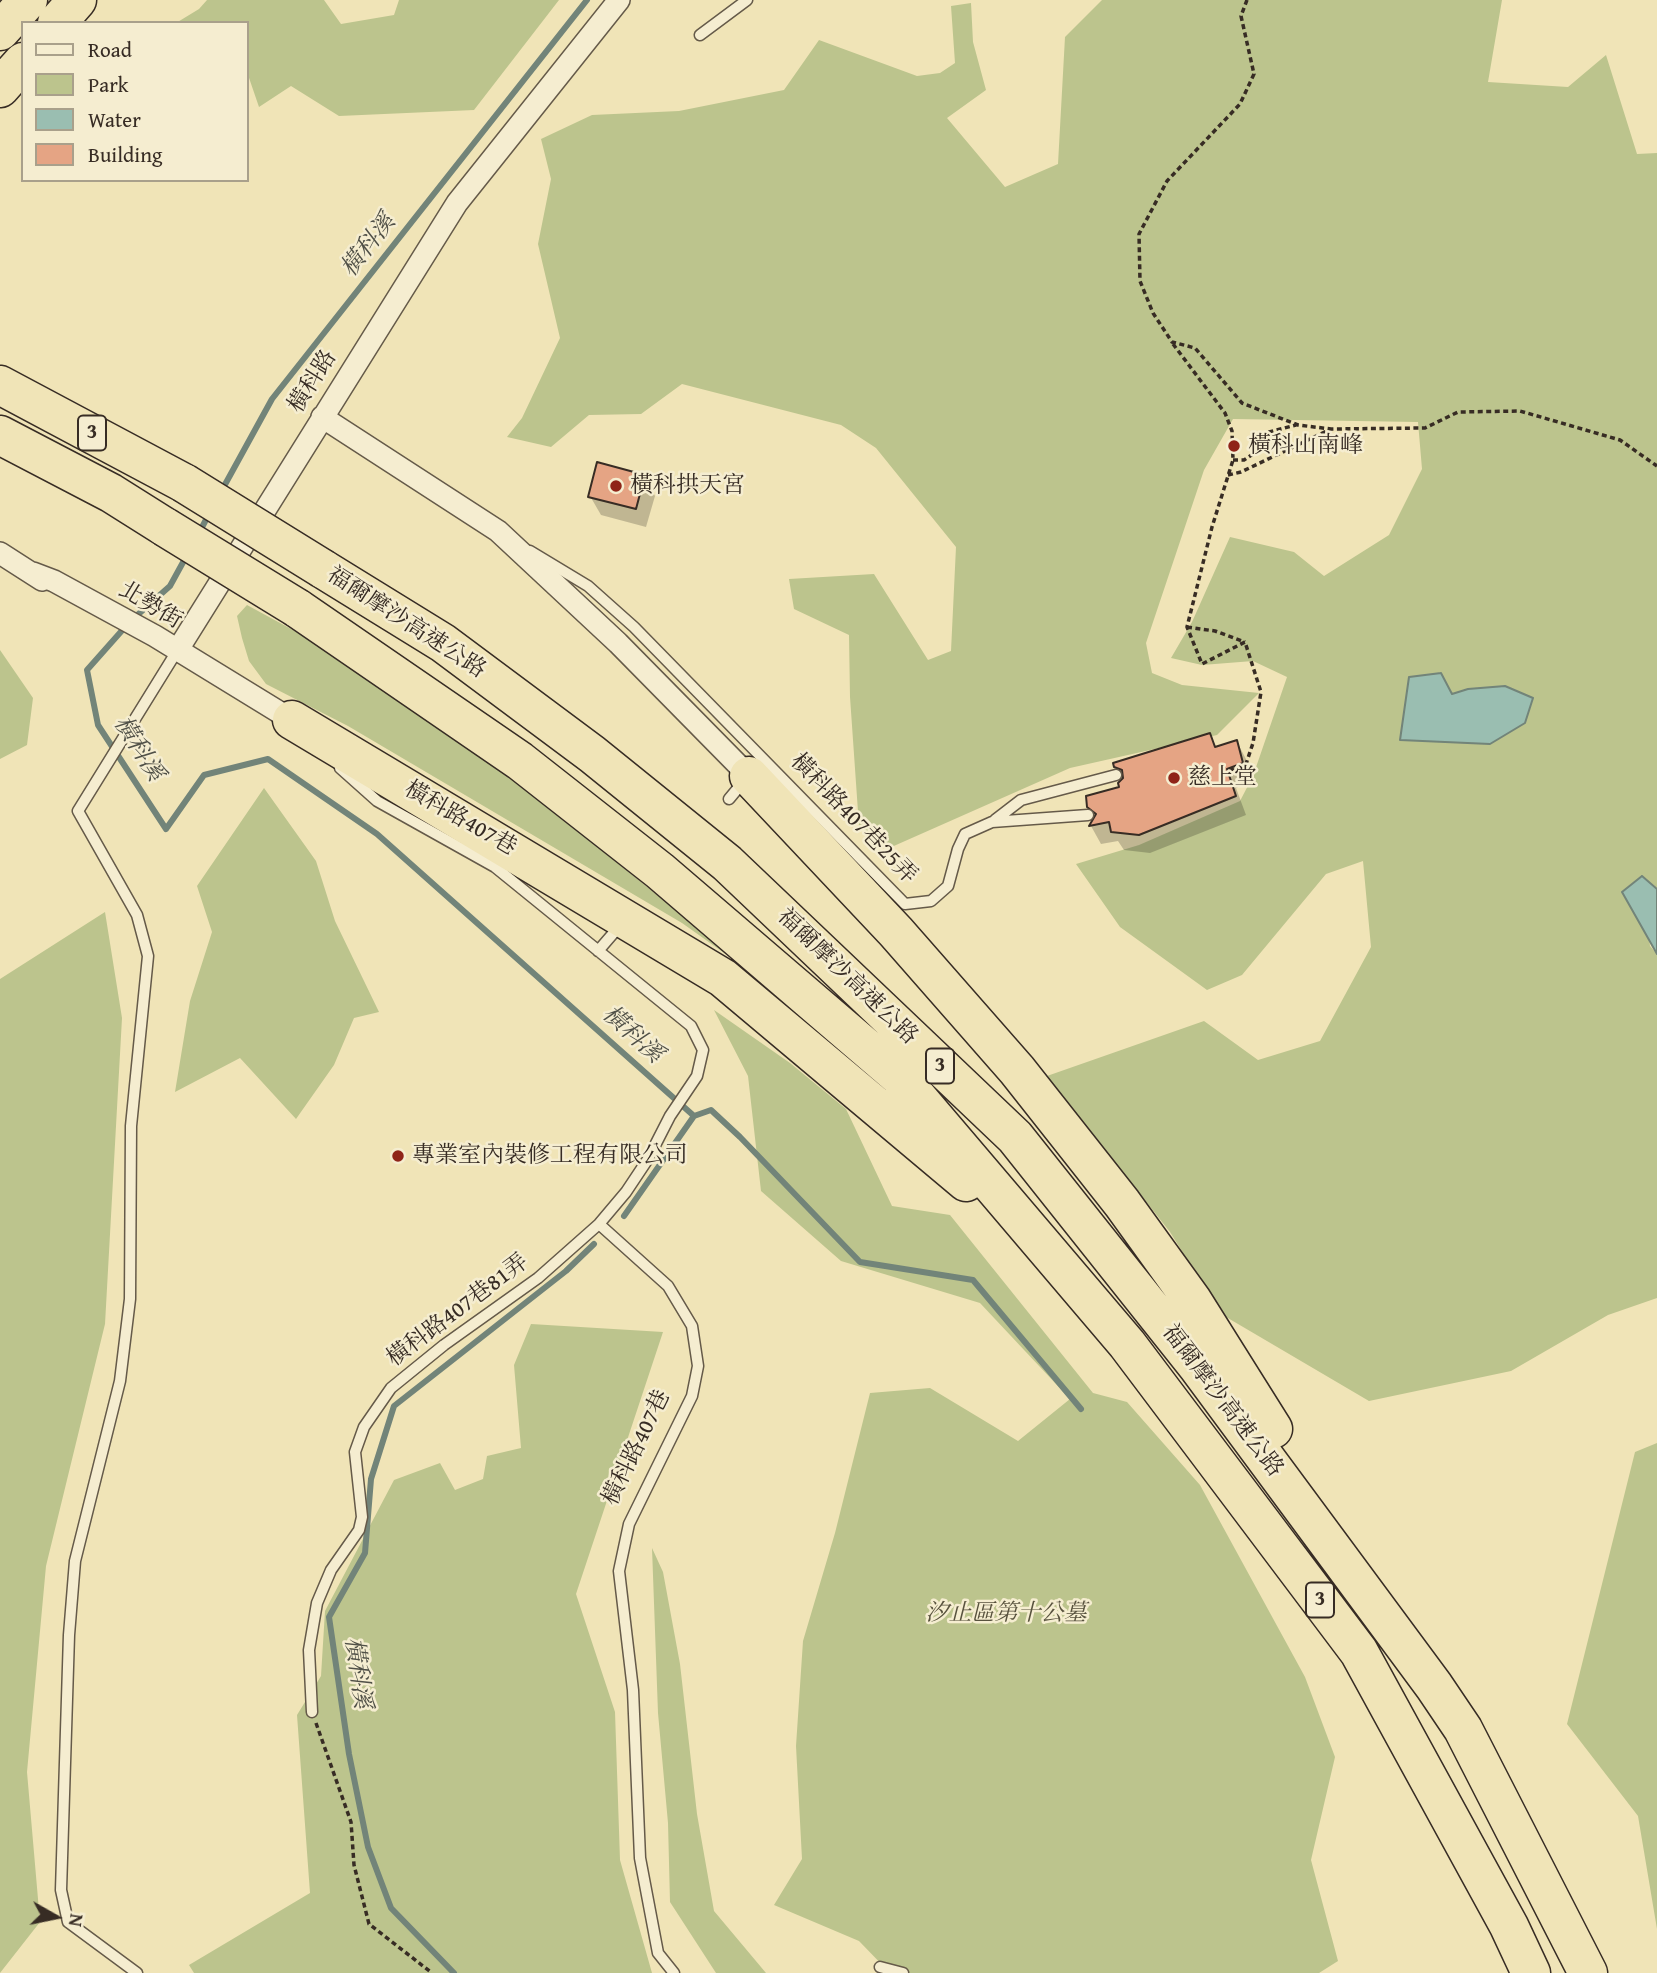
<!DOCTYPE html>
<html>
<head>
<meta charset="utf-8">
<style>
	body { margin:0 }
	#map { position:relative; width:1657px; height:1973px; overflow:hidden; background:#f0e4b7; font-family:"Gentium Book Plus",serif }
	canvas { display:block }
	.legend { position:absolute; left:21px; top:21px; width:228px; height:161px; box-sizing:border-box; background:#f5edd0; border:2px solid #a9a08b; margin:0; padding:9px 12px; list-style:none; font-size:21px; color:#372c24 }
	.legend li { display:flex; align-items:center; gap:14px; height:35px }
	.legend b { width:35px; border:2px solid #a9a08b }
	.north { position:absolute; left:21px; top:1882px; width:70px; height:70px; -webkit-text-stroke:5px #f5edd0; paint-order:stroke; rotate:99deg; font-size:19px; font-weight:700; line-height:28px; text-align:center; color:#372c24 }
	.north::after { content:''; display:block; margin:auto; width:24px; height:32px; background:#372c24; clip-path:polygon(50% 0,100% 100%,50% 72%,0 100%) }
</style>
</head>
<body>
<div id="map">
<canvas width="1657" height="1973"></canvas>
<ul class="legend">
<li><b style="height:9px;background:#f5edd0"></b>Road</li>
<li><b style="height:19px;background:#bcc48d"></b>Park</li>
<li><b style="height:19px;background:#9abeb1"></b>Water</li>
<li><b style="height:19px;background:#e5a484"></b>Building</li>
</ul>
<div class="north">N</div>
</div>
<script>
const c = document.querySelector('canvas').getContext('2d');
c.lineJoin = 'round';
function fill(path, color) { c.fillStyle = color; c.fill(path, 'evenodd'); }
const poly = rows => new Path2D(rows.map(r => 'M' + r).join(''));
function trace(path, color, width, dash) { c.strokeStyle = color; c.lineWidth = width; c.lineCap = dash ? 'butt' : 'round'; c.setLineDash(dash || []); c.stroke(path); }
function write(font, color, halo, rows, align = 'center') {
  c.font = font + ' "Gentium Book Plus","Noto Serif TC",serif'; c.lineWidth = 5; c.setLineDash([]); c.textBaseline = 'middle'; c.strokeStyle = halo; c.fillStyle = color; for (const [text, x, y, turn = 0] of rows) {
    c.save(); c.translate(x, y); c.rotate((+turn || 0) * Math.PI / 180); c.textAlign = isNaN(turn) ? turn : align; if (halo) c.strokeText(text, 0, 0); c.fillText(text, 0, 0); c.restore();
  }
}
const green = poly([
	[207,0,324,0,341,24,394,15,399,0,559,0,474,110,339,116,291,86,259,107,247,72,247,23,176,23,199,9],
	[1102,0,1502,0,1488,82,1568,87,1606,55,1637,154,1657,153,1657,889,1642,876,1650,946,1657,954,1657,1298,1608,1315,1511,1371,1369,1401,1221,1314,1170,1232,1047,1076,1204,1021,1258,1060,1320,1041,1371,947,1363,861,1326,874,1242,975,1207,990,1120,927,1076,864,1139,845,1240,801,1253,776,1287,677,1253,661,1202,665,1171,658,1192,622,1230,537,1294,552,1324,576,1389,535,1422,469,1418,422,1233,419,1204,470,1146,643,1152,673,1182,685,1259,693,1217,735,1070,768,887,849,859,826,850,697,849,635,794,609,789,579,874,574,928,660,951,651,956,547,876,448,841,425,682,384,641,414,589,415,551,447,507,437,522,418,560,338,538,244,551,179,541,139,592,115,679,111,784,90,819,40,917,76,940,73,955,63,951,6,971,3,973,42,986,90,947,118,1005,187,1058,164,1065,37],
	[1441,673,1452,694,1504,686,1532,698,1400,740],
	[247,605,315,642,506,773,765,982,682,923,348,726,266,684,249,661,242,638,237,616],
	[0,650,33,698,27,745,0,759],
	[264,788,316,861,335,921,379,1012,354,1018,334,1065,296,1119,240,1058,175,1092,190,1001,212,932,197,886],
	[105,912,122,1018,105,1324,46,1566,27,1772,40,1922,0,1973,0,979],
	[714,1010,790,1063,846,1109,892,1206,950,1215,1093,1393,1127,1402,1200,1485,1305,1677,1335,1757,1311,1860,1338,1961,1319,1973,890,1973,859,1941,774,1905,802,1859,796,1746,803,1641,835,1533,870,1393,930,1388,1018,1441,1070,1399,980,1303,841,1261,761,1191,748,1076],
	[531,1324,663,1332,576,1594,615,1712,620,1860,652,1973,194,1973,189,1965,310,1893,297,1715,321,1676,325,1611,394,1480,440,1463,455,1490,483,1479,487,1456,521,1448,514,1365],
	[1657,1443,1657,1929,1638,1816,1567,1724,1635,1452],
	[652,1548,663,1572,680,1664,697,1814,714,1911,766,1973,716,1973,670,1902,668,1823,658,1713]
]);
const water = poly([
	[1441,673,1452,694,1468,689,1505,686,1533,698,1525,723,1490,744,1400,740,1409,677,1441,673],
	[1642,876,1657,889,1657,954,1622,892,1642,876]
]);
const shadow = poly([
	[644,477,655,496,646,527,601,515,590,496],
	[1210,735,1217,748,1237,742,1247,761,1252,782,1236,788,1246,815,1150,853,1124,850,1118,841,1101,844,1091,826,1095,818,1089,807,1121,789,1124,780,1116,767]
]);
const stream = poly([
	[222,490,272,399,587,0],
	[199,533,210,512],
	[134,618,170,586,187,555],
	[126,626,87,670,98,725,166,829,204,775,268,759,377,834,694,1116,624,1216],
	[694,1116,711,1110,740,1137,860,1262,973,1280,1081,1409],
	[454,1973,391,1908,368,1847,349,1754,329,1617,365,1553,371,1479,394,1406,566,1271,594,1244]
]);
const building = poly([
	[597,462,645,475,636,509,588,497,597,462],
	[1210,733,1215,747,1237,740,1243,763,1227,769,1236,796,1139,835,1111,832,1109,822,1089,826,1096,814,1087,807,1086,796,1119,787,1118,783,1123,778,1122,770,1114,767,1113,763,1210,733]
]);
const path = poly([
	[1247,0,1241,16,1254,74,1240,104,1167,181,1139,234,1140,281,1153,313,1172,342,1195,348,1242,403,1298,425,1331,429],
	[1173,344,1225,413,1232,431,1233,460,1212,527,1187,627,1202,664,1245,642,1261,692,1253,743,1246,764,1228,771],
	[1233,460,1244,460,1256,452,1258,440,1265,433,1296,425],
	[1228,475,1241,472,1331,429,1425,428,1458,412,1520,411,1620,440,1657,466],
	[1187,627,1215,631,1245,642],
	[316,1723,351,1822,354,1865,369,1924,432,1973]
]);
const service = poly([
	[700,35,747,0],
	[530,551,588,586,634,627,905,904,931,901,948,886,958,849,965,834,992,822,1088,815],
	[729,799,744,781],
	[995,820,1021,800,1116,775],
	[598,951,617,929],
	[599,1224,668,1286,692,1326,698,1366,692,1396,629,1524,619,1571,633,1690,640,1858,658,1953,674,1973],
	[312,1712,309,1650,317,1603,331,1570,359,1530,362,1517,355,1452,364,1427,391,1388,444,1345,538,1278,599,1224,626,1192,648,1159,670,1116,697,1076,703,1050,691,1026,495,867,377,801,340,768],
	[880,1967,903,1973],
	[137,1973,68,1922,61,1890,69,1635,75,1561,120,1381,130,1299,131,1126,148,956,137,915,78,811,177,651]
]);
const minor = poly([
	[322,417,498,531,618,643,749,776],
	[0,553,42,580],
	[33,573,54,581,155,636,292,720],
	[177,651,457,203,619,0]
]);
const motorway = poly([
	[57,23,77,0],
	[0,31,28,0],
	[0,88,23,62],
	[0,385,184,483],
	[0,435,111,493,165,527],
	[323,569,443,643,592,754,727,863,1015,1137,1198,1367,1434,1686,1463,1729,1588,1973],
	[297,608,520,761,660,871,899,1076,1127,1344,1359,1652,1509,1926,1531,1973],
	[292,720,723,978,966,1182],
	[749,776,896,932,1017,1070,1122,1203,1192,1300,1273,1429]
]);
const motorwayBridge = poly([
	[184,483,323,569],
	[165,527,297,608]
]);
const markers = [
	[1234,446,7,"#8f2418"],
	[616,486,7,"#8f2418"],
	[1174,778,7,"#8f2418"],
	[398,1156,7,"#8f2418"]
];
const shields = [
	[92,433,28],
	[940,1066,28],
	[1320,1600,28]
];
const shieldNames = [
	["3",92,433],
	["3",940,1066],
	["3",1320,1600]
];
const streetNames = [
	["橫科路",313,382,-58],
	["北勢街",150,606,31],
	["福爾摩沙高速公路",406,623,33],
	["橫科路407巷",460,819,30],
	["橫科路407巷25弄",853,819,46],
	["福爾摩沙高速公路",847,977,44],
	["橫科路407巷81弄",458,1311,-37],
	["福爾摩沙高速公路",1222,1401,53],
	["橫科路407巷",637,1448,-64]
];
const poiNames = [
	["橫科山南峰",1248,446],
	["橫科拱天宮",630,486],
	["慈上堂",1188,778],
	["專業室內裝修工程有限公司",412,1156]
];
const parkNames = [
	["汐止區第十公墓",1006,1614]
];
const waterNames = [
	["橫科溪",369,246,-52],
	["橫科溪",138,749,58],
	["橫科溪",632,1035,42],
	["橫科溪",357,1673,82]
];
fill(green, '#bcc48d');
fill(water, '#9abeb1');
trace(water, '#728479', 2);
fill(shadow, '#0003');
trace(stream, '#728479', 6);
fill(building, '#e5a484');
trace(building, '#372c24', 2);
trace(service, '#655a49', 13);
trace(minor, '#655a49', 24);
trace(motorway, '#372c24', 41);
trace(path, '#372c24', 3.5, [5, 3.5]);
trace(service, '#f5edd0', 10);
trace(minor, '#f5edd0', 21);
trace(motorway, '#f0e4b7', 38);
trace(motorwayBridge, '#372c24', 41, []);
trace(motorwayBridge, '#f0e4b7', 38);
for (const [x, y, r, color] of markers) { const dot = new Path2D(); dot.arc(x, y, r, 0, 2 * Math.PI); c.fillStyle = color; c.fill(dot); trace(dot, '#f5edd0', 2.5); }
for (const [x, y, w] of shields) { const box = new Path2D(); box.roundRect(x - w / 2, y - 17.5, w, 35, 5); c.fillStyle = '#f5edd0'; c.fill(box); trace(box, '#372c24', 2); }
write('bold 21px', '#372c24', null, shieldNames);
write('23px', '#372c24', '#f5edd0', streetNames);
write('23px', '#372c24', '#f5edd0', poiNames, 'left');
write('italic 23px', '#58523e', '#f5edd0', parkNames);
write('italic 24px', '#505047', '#f5edd0', waterNames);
</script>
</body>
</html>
